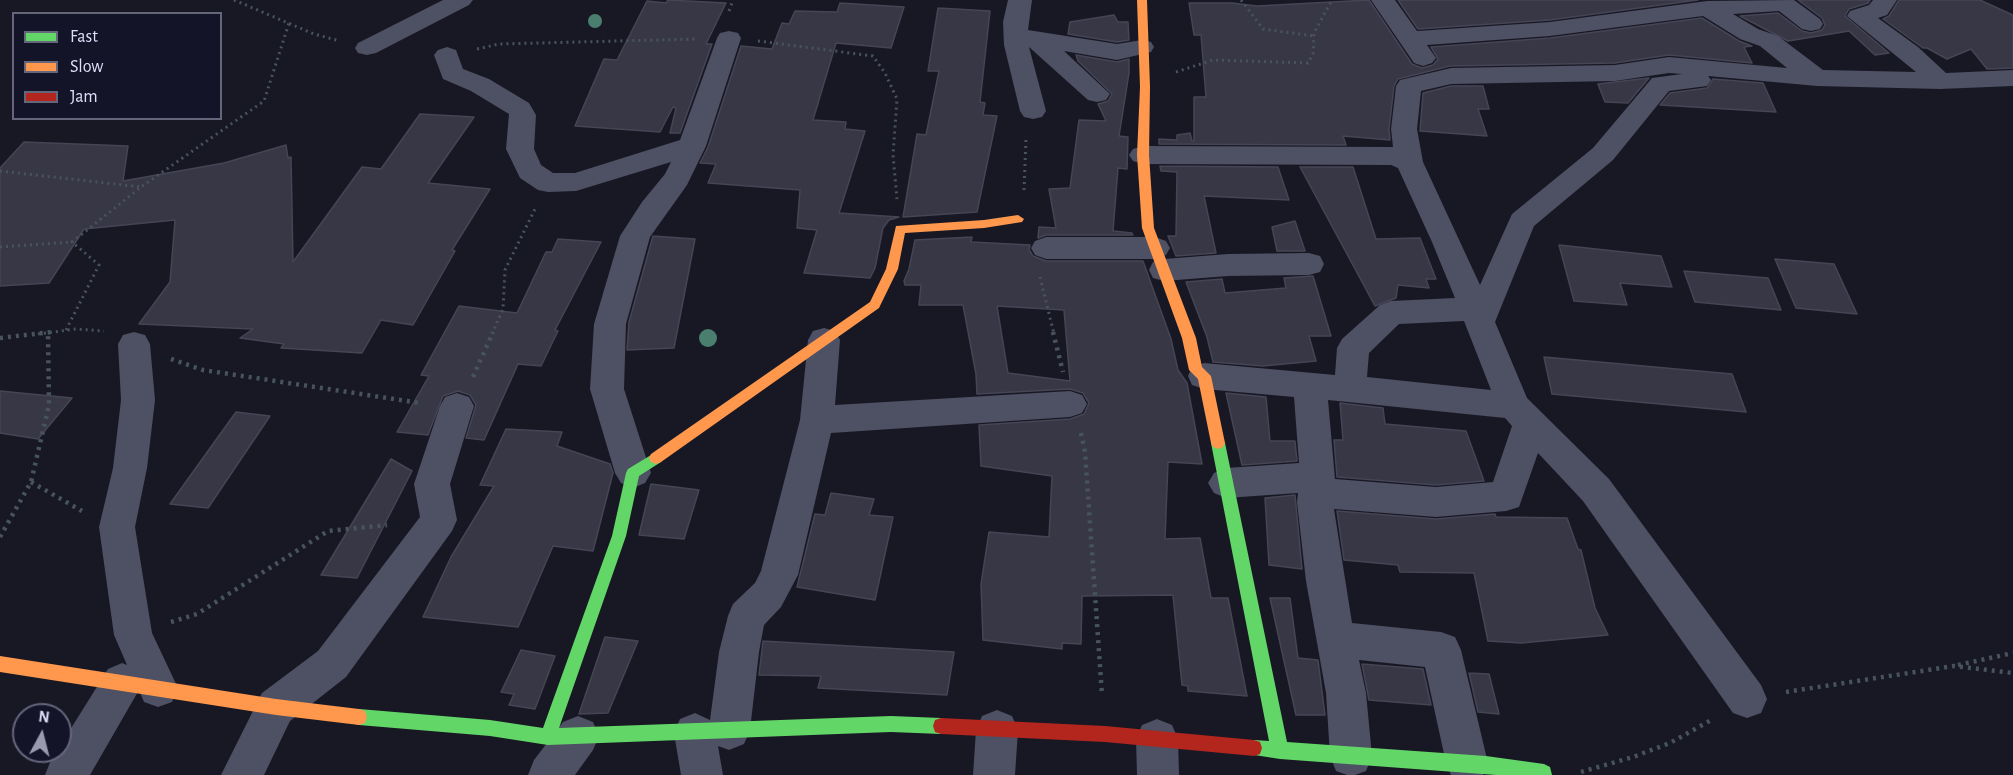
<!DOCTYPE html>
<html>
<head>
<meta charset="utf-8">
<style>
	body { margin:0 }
	#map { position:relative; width:2013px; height:775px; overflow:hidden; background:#181824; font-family:"Alegreya Sans",sans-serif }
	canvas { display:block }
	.legend { position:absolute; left:12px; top:12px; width:210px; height:108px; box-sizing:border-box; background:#141428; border:2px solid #65657c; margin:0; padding:8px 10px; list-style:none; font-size:18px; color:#dfdffb }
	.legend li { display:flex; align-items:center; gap:12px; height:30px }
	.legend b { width:30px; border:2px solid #65657c }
	.north { position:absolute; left:12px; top:703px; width:60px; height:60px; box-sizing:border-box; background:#141428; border:2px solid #65657c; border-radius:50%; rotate:7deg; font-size:16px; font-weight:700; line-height:24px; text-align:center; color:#dfdffb }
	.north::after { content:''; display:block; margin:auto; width:21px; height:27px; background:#9999b0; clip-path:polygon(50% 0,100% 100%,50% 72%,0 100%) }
</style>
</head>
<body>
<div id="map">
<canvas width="2013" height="775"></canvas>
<ul class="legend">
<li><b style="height:8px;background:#63d668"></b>Fast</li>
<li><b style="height:8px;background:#ff974d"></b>Slow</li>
<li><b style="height:8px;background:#b3261e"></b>Jam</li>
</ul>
<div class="north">N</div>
</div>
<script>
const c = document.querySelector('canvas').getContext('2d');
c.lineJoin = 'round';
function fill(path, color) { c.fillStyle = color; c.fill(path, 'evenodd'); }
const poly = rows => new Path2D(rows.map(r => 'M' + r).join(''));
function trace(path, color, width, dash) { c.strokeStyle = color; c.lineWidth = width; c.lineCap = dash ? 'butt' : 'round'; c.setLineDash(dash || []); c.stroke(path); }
const building = poly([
	[668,0,726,3,706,44,712,44,680,133,670,133,676,108,673,107,660,132,575,126,604,59,617,60,647,1,666,3,668,0],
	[1369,0,1412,64,1422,68,1433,65,1438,59,1431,47,1550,38,1702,18,1739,41,1752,46,1744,47,1752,63,1669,55,1615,63,1450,66,1398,79,1394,86,1389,129,1390,140,1343,136,1346,145,1159,144,1159,139,1177,140,1177,135,1190,133,1192,141,1194,141,1194,97,1206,97,1201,35,1194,35,1189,3,1232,3,1257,6,1369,0],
	[1398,0,1698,0,1550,20,1418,29,1398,0],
	[1798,0,1870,0,1868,3,1849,9,1845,16,1889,53,1875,55,1849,31,1788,41,1740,16,1778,13,1802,31,1811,33,1822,30,1825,25,1822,18,1798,0],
	[1899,0,1980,0,2013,15,2013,68,1987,69,1971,49,1947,59,1927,48,1923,48,1883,19,1889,16,1899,0],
	[840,3,904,7,891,48,836,43,813,120,846,122,845,129,865,131,839,213,899,217,889,220,883,228,875,268,870,278,804,273,817,230,797,228,800,190,708,183,716,164,700,163,708,147,741,46,772,49,782,23,789,24,795,11,837,12,840,3],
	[938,8,990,11,980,102,985,103,983,115,997,116,977,212,903,217,917,134,926,135,939,71,928,71,938,8],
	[1114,15,1118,22,1128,22,1129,40,1117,42,1068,34,1070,22,1114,15],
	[1076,55,1117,62,1129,59,1129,73,1119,136,1128,137,1127,169,1118,168,1113,231,1132,233,1133,235,1046,235,1038,238,1039,227,1056,228,1049,189,1070,188,1079,120,1106,121,1098,104,1108,101,1112,94,1078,61,1076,55],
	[1649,78,1628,103,1605,102,1598,84,1649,78],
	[1713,79,1763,83,1776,112,1660,105,1670,93,1707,88,1713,79],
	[1451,86,1483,86,1489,109,1478,109,1487,136,1420,131,1423,93,1451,86],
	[420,114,474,117,428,183,490,189,452,250,455,251,413,325,381,320,362,353,281,348,284,344,240,338,253,329,139,324,170,282,175,220,84,229,49,283,0,286,0,168,24,142,128,146,123,181,224,163,286,145,288,158,291,157,293,262,362,167,381,169,420,114],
	[1160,166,1278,167,1289,200,1204,196,1216,253,1176,256,1168,236,1176,236,1177,172,1161,171,1160,166],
	[1300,167,1353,167,1376,239,1420,238,1436,279,1426,279,1429,288,1398,285,1396,298,1375,306,1300,167],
	[1295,221,1305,251,1277,251,1272,227,1295,221],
	[653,236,695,239,674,348,627,350,629,322,653,236],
	[972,237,971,242,1030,245,1029,249,1033,256,1046,261,1143,261,1171,339,1178,370,1187,383,1202,464,1168,462,1165,539,1200,538,1211,598,1228,598,1247,696,1188,691,1188,686,1182,685,1173,595,1082,596,1081,644,1062,643,1062,649,983,640,981,584,989,532,1049,537,1052,476,981,466,979,425,1070,419,1084,414,1089,403,1083,393,1070,389,977,394,976,374,963,305,919,305,921,285,905,285,904,281,909,269,915,240,972,237],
	[997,306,1064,310,1070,381,1008,373,997,306],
	[558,239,601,242,555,330,558,331,541,366,518,364,484,440,466,438,476,405,470,395,458,391,443,396,428,435,397,432,429,376,421,375,459,306,517,313,546,252,552,252,558,239],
	[1559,245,1661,256,1672,287,1620,283,1627,305,1574,301,1559,245],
	[1775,259,1834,264,1857,314,1796,308,1775,259],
	[1684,271,1768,278,1781,310,1695,302,1684,271],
	[1313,276,1331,336,1309,336,1316,361,1263,366,1213,362,1207,337,1186,282,1222,279,1225,293,1286,288,1284,278,1313,276],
	[1544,357,1732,374,1746,412,1552,394,1544,357],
	[0,391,72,398,38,439,0,433,0,391],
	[1226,393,1266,397,1270,441,1295,441,1297,461,1242,465,1226,393],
	[1340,403,1383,408,1385,424,1466,431,1484,481,1436,485,1337,477,1334,440,1343,440,1340,403],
	[236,412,270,416,208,508,170,504,236,412],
	[506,429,562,432,557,446,610,464,613,473,593,551,553,546,518,627,423,617,451,557,494,486,480,485,506,429],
	[391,459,412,471,357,578,321,575,391,459],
	[651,484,699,490,684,539,639,535,651,484],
	[831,493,874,499,869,515,893,517,875,600,797,587,815,514,825,515,831,493],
	[1295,495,1302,569,1269,565,1265,498,1295,495],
	[1337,511,1436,519,1495,514,1496,517,1567,518,1578,549,1581,550,1595,608,1608,635,1521,643,1488,641,1474,573,1400,572,1398,565,1344,560,1337,511],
	[1270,598,1290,598,1298,658,1318,660,1325,715,1296,715,1270,598],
	[605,637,638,641,608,713,579,714,605,637],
	[763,641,954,652,947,695,818,688,821,676,759,675,763,641],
	[521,650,555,656,535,709,509,705,514,694,501,692,521,650],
	[1362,664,1423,669,1431,705,1369,700,1362,664],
	[1469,673,1489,674,1499,714,1478,712,1469,673]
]);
const pathFar1 = poly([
	[234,0,314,34,340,41],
	[1241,0,1263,29,1314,36],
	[729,11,733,0],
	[758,41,873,56,885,73,897,99,893,155,897,199],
	[477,49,499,44,696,39],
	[1176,72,1213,60,1308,63,1313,54,1314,33,1332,0],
	[0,171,141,187],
	[1024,190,1026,138],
	[0,247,72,242],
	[1040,277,1054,334],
	[66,330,99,265,72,242,141,187,264,101,289,23],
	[38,334,76,329,104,331],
	[492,334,503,309,505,270,535,209]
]);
const path = poly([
	[1053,332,1063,372],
	[0,338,51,332],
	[171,359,203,370,420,403],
	[473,377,493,332],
	[1081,433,1085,452,1102,695],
	[31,482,82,511],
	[0,537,31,482,49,405,48,332],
	[171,622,197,614,328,531,387,525],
	[1958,665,2013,653],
	[1786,692,1954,666,2013,673],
	[1581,772,1633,757,1670,743,1713,719]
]);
const street = poly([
	[443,0,473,0,469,5,376,53,367,55,358,53,355,48,358,43,443,0],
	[1008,0,1032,0,1028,30,1117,44,1142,40,1151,42,1154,47,1151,52,1117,60,1064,51,1110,94,1106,100,1097,102,1088,100,1029,47,1046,111,1042,117,1033,119,1024,117,1020,111,1004,45,1003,22,1008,0],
	[1371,0,1395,0,1417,31,1550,22,1707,1,1794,0,1820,19,1823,24,1820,29,1811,31,1802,29,1779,11,1733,14,1758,29,1778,36,1823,70,1916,72,1847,16,1850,11,1869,5,1873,0,1897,0,1887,15,1878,18,1918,47,1946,73,2013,70,2013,86,1940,89,1817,86,1708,76,1711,80,1707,86,1669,91,1613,160,1534,226,1495,322,1527,398,1609,479,1761,685,1767,699,1761,713,1747,718,1733,713,1583,501,1538,453,1519,507,1506,511,1436,517,1334,509,1352,623,1441,632,1455,637,1461,650,1488,763,1483,775,1451,775,1446,763,1425,667,1359,660,1366,693,1372,756,1366,771,1355,775,1347,775,1336,771,1330,756,1326,693,1306,581,1297,502,1298,493,1226,498,1214,493,1208,483,1214,473,1226,468,1299,463,1294,397,1204,389,1192,385,1188,376,1192,367,1204,363,1335,375,1337,348,1342,339,1380,305,1391,301,1455,298,1432,242,1398,168,1391,165,1143,164,1133,161,1129,155,1133,149,1143,146,1393,147,1391,129,1396,86,1400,80,1451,68,1615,65,1669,57,1787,68,1760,46,1740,39,1703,16,1550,36,1427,45,1436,58,1432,63,1423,66,1414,63,1371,0],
	[1669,73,1682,74,1652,78,1593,148,1512,214,1480,285,1423,162,1417,129,1421,91,1451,84,1615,81,1669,73],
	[1464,321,1491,390,1367,377,1369,353,1399,324,1464,321],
	[1328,400,1505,418,1512,426,1493,482,1436,487,1335,479,1328,400],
	[729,31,738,33,741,38,706,146,687,185,650,237,626,324,624,389,651,473,645,483,633,488,621,483,615,473,590,389,594,324,620,236,642,202,665,174,671,162,576,191,548,192,538,190,520,178,506,149,509,114,471,91,443,79,434,55,438,50,447,47,456,50,463,69,489,79,529,103,536,115,534,149,541,165,553,173,575,173,680,140,717,38,720,33,729,31],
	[1046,237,1155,237,1166,241,1170,248,1166,255,1155,259,1046,259,1035,255,1031,248,1035,241,1046,237],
	[1309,253,1320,256,1324,264,1320,272,1309,275,1228,276,1164,281,1153,278,1149,270,1153,262,1164,259,1228,254,1309,253],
	[824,328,835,331,840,340,835,405,1070,391,1082,395,1087,404,1082,413,1070,417,831,433,798,575,781,607,764,625,759,652,750,730,744,744,729,750,718,746,723,775,681,775,674,733,680,719,695,713,710,720,719,652,728,616,733,604,755,583,761,571,800,420,808,340,813,331,824,328],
	[134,332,145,335,150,344,155,400,147,468,135,527,152,633,178,688,172,702,158,707,144,702,139,690,90,775,45,775,51,760,57,751,60,751,60,746,108,669,122,663,127,665,114,635,99,527,113,468,121,400,118,344,123,335,134,332],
	[457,393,469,397,474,406,450,484,457,520,452,531,346,677,290,721,264,775,221,775,262,693,318,651,420,517,414,484,440,406,445,397,457,393],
	[997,710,1012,716,1018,730,1015,775,973,775,976,730,982,716,997,710],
	[578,716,593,722,599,736,593,750,575,775,528,775,534,760,563,722,578,716],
	[1157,719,1172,725,1178,739,1179,775,1137,775,1136,739,1142,725,1157,719]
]);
const fast = poly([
	[1218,437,1223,439,1225,443,1287,742,1486,756,1544,764,1550,767,1552,775,1496,775,1280,759,1248,754,1246,748,1248,742,1254,740,1269,741,1211,443,1213,439,1218,437],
	[656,452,661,454,663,458,661,462,639,476,626,536,559,728,891,716,941,718,947,720,949,726,947,732,941,734,891,732,548,745,490,736,359,725,353,723,351,717,353,711,359,709,490,720,543,728,612,536,626,473,628,469,656,452]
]);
const slow = poly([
	[1137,0,1147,0,1150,87,1149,155,1154,228,1196,338,1202,367,1211,376,1225,443,1223,447,1218,449,1213,447,1211,443,1198,379,1189,370,1182,338,1142,228,1137,155,1140,87,1137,0],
	[1018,215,1024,219,1022,222,984,228,905,233,898,269,879,308,661,462,656,464,651,462,649,458,651,454,870,302,886,269,896,226,984,220,1018,215],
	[0,656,276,699,359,709,365,711,367,717,365,723,359,725,276,715,0,672,0,656]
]);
const jam = poly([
	[941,718,1105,726,1254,740,1260,742,1262,748,1260,754,1254,756,1105,742,941,734,935,732,933,726,935,720,941,718]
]);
const trees = [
	[595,21,7],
	[708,338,9]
];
fill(building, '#383745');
trace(building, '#454555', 1.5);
trace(pathFar1, '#48545d', 3, [2, 4]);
trace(path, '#48545d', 4.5, [3, 5]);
fill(street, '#4e5063');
fill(fast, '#63d668');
fill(slow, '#ff974d');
fill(jam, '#b3261e');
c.fillStyle = '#4a7f70';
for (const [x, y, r] of trees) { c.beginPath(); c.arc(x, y, r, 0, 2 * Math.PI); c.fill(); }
</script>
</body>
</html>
